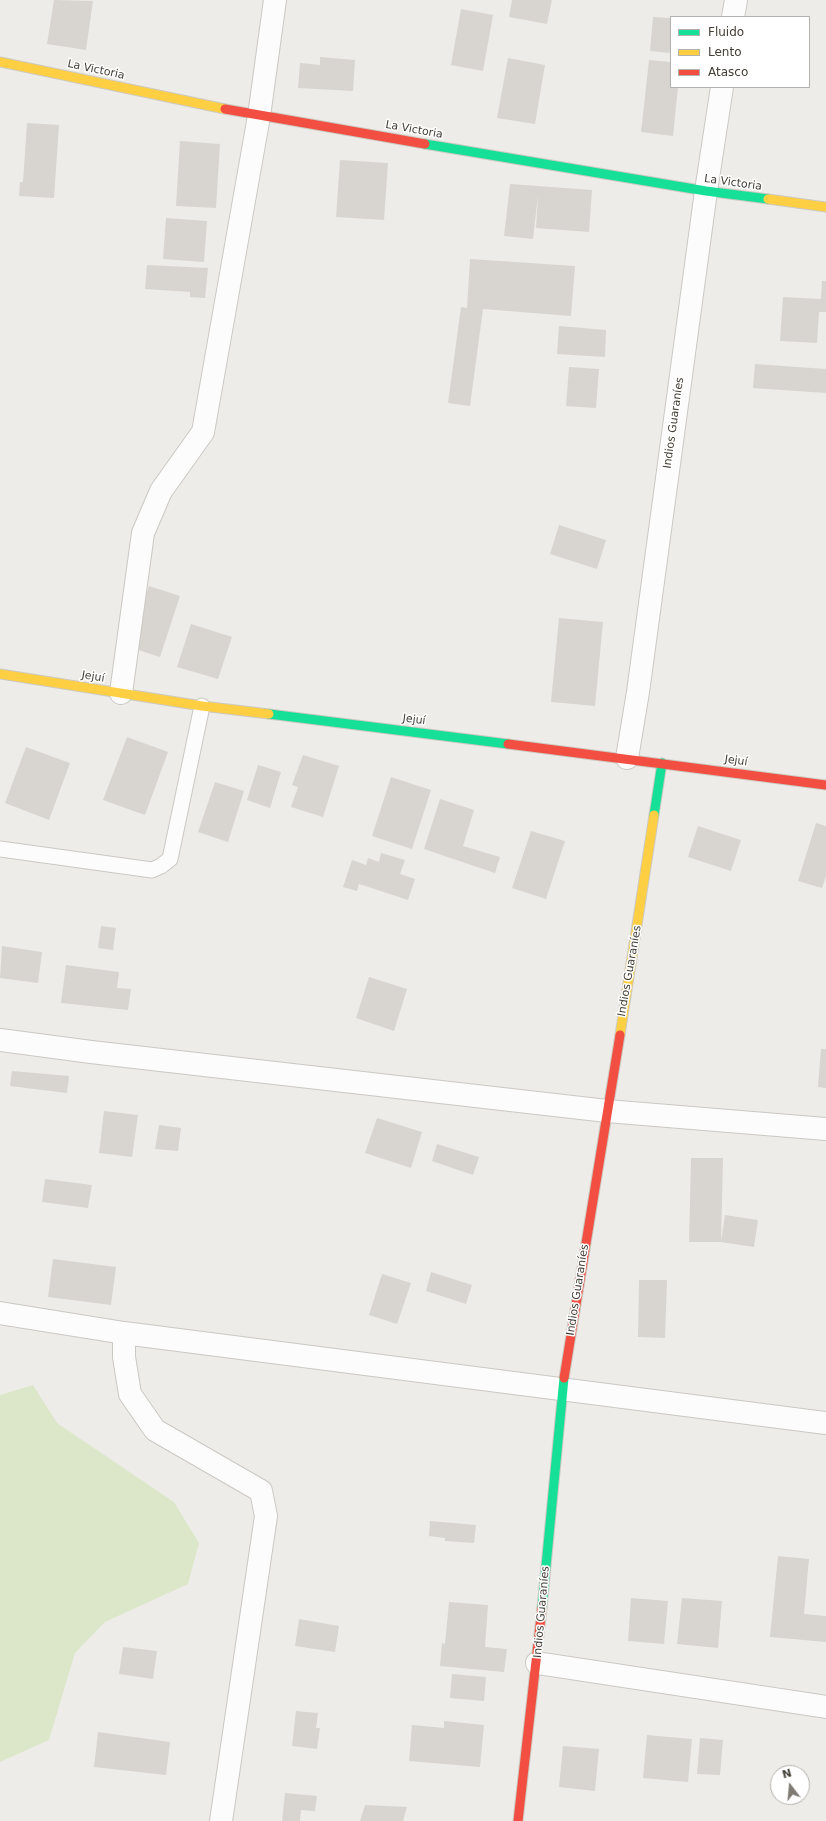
<!DOCTYPE html>
<html>
<head>
<meta charset="utf-8">
<style>
	body { margin:0 }
	#map { position:relative; width:826px; height:1821px; overflow:hidden; background:#eeece8; font-family:"DejaVu Sans",sans-serif }
	canvas { display:block }
	.legend { position:absolute; left:670px; top:16px; width:140px; height:72px; box-sizing:border-box; background:#fff; border:1px solid #b4b2ae; margin:0; padding:5px 7px; list-style:none; font-size:12px; color:#433e35 }
	.legend li { display:flex; align-items:center; gap:8px; height:20px }
	.legend b { width:20px; border:1px solid #b4b2ae }
	.north { position:absolute; left:770px; top:1765px; width:40px; height:40px; box-sizing:border-box; background:#fff; border:1px solid #b4b2ae; border-radius:50%; rotate:344deg; font-size:11px; font-weight:700; line-height:16px; text-align:center; color:#433e35 }
	.north::after { content:''; display:block; margin:auto; width:14px; height:18px; background:#7f7b74; clip-path:polygon(50% 0,100% 100%,50% 72%,0 100%) }
</style>
</head>
<body>
<div id="map">
<canvas width="826" height="1821"></canvas>
<ul class="legend">
<li><b style="height:5px;background:#16e098"></b>Fluido</li>
<li><b style="height:5px;background:#ffcf43"></b>Lento</li>
<li><b style="height:5px;background:#f24e42"></b>Atasco</li>
</ul>
<div class="north">N</div>
</div>
<script>
const c = document.querySelector('canvas').getContext('2d');
c.lineJoin = 'round';
function fill(path, color) { c.fillStyle = color; c.fill(path, 'evenodd'); }
const poly = rows => new Path2D(rows.map(r => 'M' + r).join(''));
function trace(path, color, width, dash) { c.strokeStyle = color; c.lineWidth = width; c.lineCap = dash ? 'butt' : 'round'; c.setLineDash(dash || []); c.stroke(path); }
function write(font, color, halo, rows, align = 'center') {
  c.font = font + ' "DejaVu Sans",sans-serif'; c.lineWidth = 3; c.setLineDash([]); c.textBaseline = 'middle'; c.strokeStyle = halo; c.fillStyle = color; for (const [text, x, y, turn = 0] of rows) {
    c.save(); c.translate(x, y); c.rotate((+turn || 0) * Math.PI / 180); c.textAlign = isNaN(turn) ? turn : align; if (halo) c.strokeText(text, 0, 0); c.fillText(text, 0, 0); c.restore();
  }
}
const green = poly([
	[33,1385,57,1423,174,1502,199,1543,188,1584,105,1622,75,1653,49,1740,0,1762,0,1395]
]);
const building = poly([
	[54,0,93,1,86,50,47,44],
	[512,0,552,0,547,24,509,17],
	[461,9,493,15,483,71,451,65],
	[653,17,671,18,671,53,650,51],
	[320,57,355,60,353,91,298,88,300,63,320,65],
	[508,58,545,65,535,124,497,118],
	[649,60,671,62,671,87,678,87,673,136,641,132],
	[27,123,59,125,54,198,19,196,20,182,23,182],
	[180,141,220,144,216,208,176,206],
	[340,160,388,163,384,220,336,217],
	[510,184,592,190,589,232,536,228,538,195,533,239,504,236],
	[166,218,207,221,204,262,163,259],
	[470,259,575,266,571,316,483,309,470,406,448,403,461,307,467,308],
	[147,265,208,268,205,298,190,297,190,292,145,289],
	[822,281,826,281,826,312,819,312,817,343,780,341,783,297,821,299],
	[559,326,606,330,605,357,557,354],
	[755,364,826,369,826,393,753,388],
	[569,367,599,369,596,408,566,406],
	[559,525,606,540,597,569,550,554],
	[149,586,180,596,160,657,129,647],
	[559,618,603,622,595,706,551,702],
	[191,624,232,637,218,679,177,667],
	[127,737,168,752,145,815,103,800],
	[26,747,70,763,49,820,5,803],
	[303,755,339,766,323,817,291,807,298,787,292,785],
	[258,765,281,772,270,808,247,800],
	[391,777,431,790,412,849,372,836],
	[215,782,244,791,228,842,198,832],
	[440,799,474,810,463,846,500,857,495,873,424,849],
	[816,823,826,826,826,876,822,888,798,881],
	[698,826,741,840,731,871,688,857],
	[531,831,565,841,546,899,512,888],
	[381,853,405,860,400,874,415,879,408,900,359,884,357,891,343,887,352,860,366,865,368,858,379,862],
	[101,926,116,928,113,950,98,948],
	[2,946,42,952,38,983,0,978],
	[66,965,119,972,117,988,131,989,128,1010,61,1003],
	[369,977,407,989,394,1031,356,1018],
	[821,1049,826,1049,826,1088,818,1087],
	[12,1071,69,1076,67,1093,10,1086],
	[104,1111,138,1115,132,1157,99,1153],
	[377,1118,422,1132,411,1168,365,1153],
	[159,1125,181,1128,178,1151,155,1149],
	[437,1144,479,1157,473,1175,432,1161],
	[691,1158,723,1158,721,1242,689,1242],
	[45,1179,92,1185,88,1208,42,1202],
	[725,1215,758,1220,754,1247,721,1242],
	[53,1259,116,1267,111,1305,48,1297],
	[431,1272,472,1285,466,1304,426,1291],
	[382,1274,411,1283,397,1324,369,1315],
	[639,1280,667,1280,665,1338,638,1337],
	[430,1521,476,1525,474,1543,445,1541,445,1538,429,1536],
	[778,1556,809,1559,804,1614,826,1616,826,1642,770,1637],
	[631,1598,668,1601,664,1644,628,1641],
	[682,1598,722,1601,718,1648,677,1644],
	[449,1602,488,1605,485,1647,507,1649,504,1672,440,1666,442,1643,445,1644],
	[299,1619,339,1626,335,1652,295,1646],
	[123,1647,157,1651,153,1679,119,1674],
	[452,1674,486,1677,484,1701,450,1698],
	[296,1711,318,1713,316,1728,320,1728,317,1749,292,1746],
	[444,1721,484,1725,480,1767,409,1761,412,1725,444,1728],
	[98,1732,170,1742,166,1775,94,1767],
	[647,1735,692,1739,688,1782,643,1778],
	[700,1738,723,1740,720,1775,697,1774],
	[563,1746,599,1749,595,1791,559,1787],
	[285,1793,317,1796,315,1811,301,1810,300,1821,282,1821],
	[365,1805,407,1807,403,1821,360,1821]
]);
const lane = poly([
	[0,849,152,870,161,866,170,859,202,706]
]);
const street = poly([
	[733,17,736,0],
	[121,693,143,533,161,491,203,432,259,116,275,0],
	[627,758,638,692,706,191,722,87],
	[0,1040,91,1052,607,1111,826,1129],
	[0,1313,124,1333,826,1423],
	[124,1333,124,1357,130,1394,155,1430,261,1491,266,1516,221,1821],
	[537,1663,826,1707]
]);
const fast = poly([
	[425,144,706,191,768,199],
	[269,714,508,744],
	[654,815,662,763],
	[542,1608,564,1378]
]);
const slow = poly([
	[0,62,225,109],
	[768,199,826,207],
	[0,674,202,706,269,714],
	[620,1035,654,815]
]);
const jam = poly([
	[225,109,425,144],
	[508,744,826,785],
	[564,1378,620,1035],
	[518,1821,542,1608]
]);
const streetNames = [
	["La Victoria",96,70,12],
	["La Victoria",414,130,10],
	["La Victoria",733,183,8],
	["Indios Guaraníes",674,423,-82],
	["Jejuí",93,677,9],
	["Jejuí",414,720,7],
	["Jejuí",736,761,8],
	["Indios Guaraníes",630,971,-80],
	["Indios Guaraníes",578,1290,-81],
	["Indios Guaraníes",542,1612,-85]
];
fill(green, '#dce7ca');
fill(building, '#d8d5d1');
trace(lane, '#cbc8c4', 17);
trace(street, '#cbc8c4', 24);
trace(fast, '#ccc9c0', 11);
trace(slow, '#ccc9c0', 11);
trace(jam, '#ccc9c0', 11);
trace(lane, '#fcfcfc', 15);
trace(street, '#fcfcfc', 22);
trace(fast, '#16e098', 9);
trace(slow, '#ffcf43', 9);
trace(jam, '#f24e42', 9);
write('11px', '#433e35', '#fff', streetNames);
</script>
</body>
</html>
